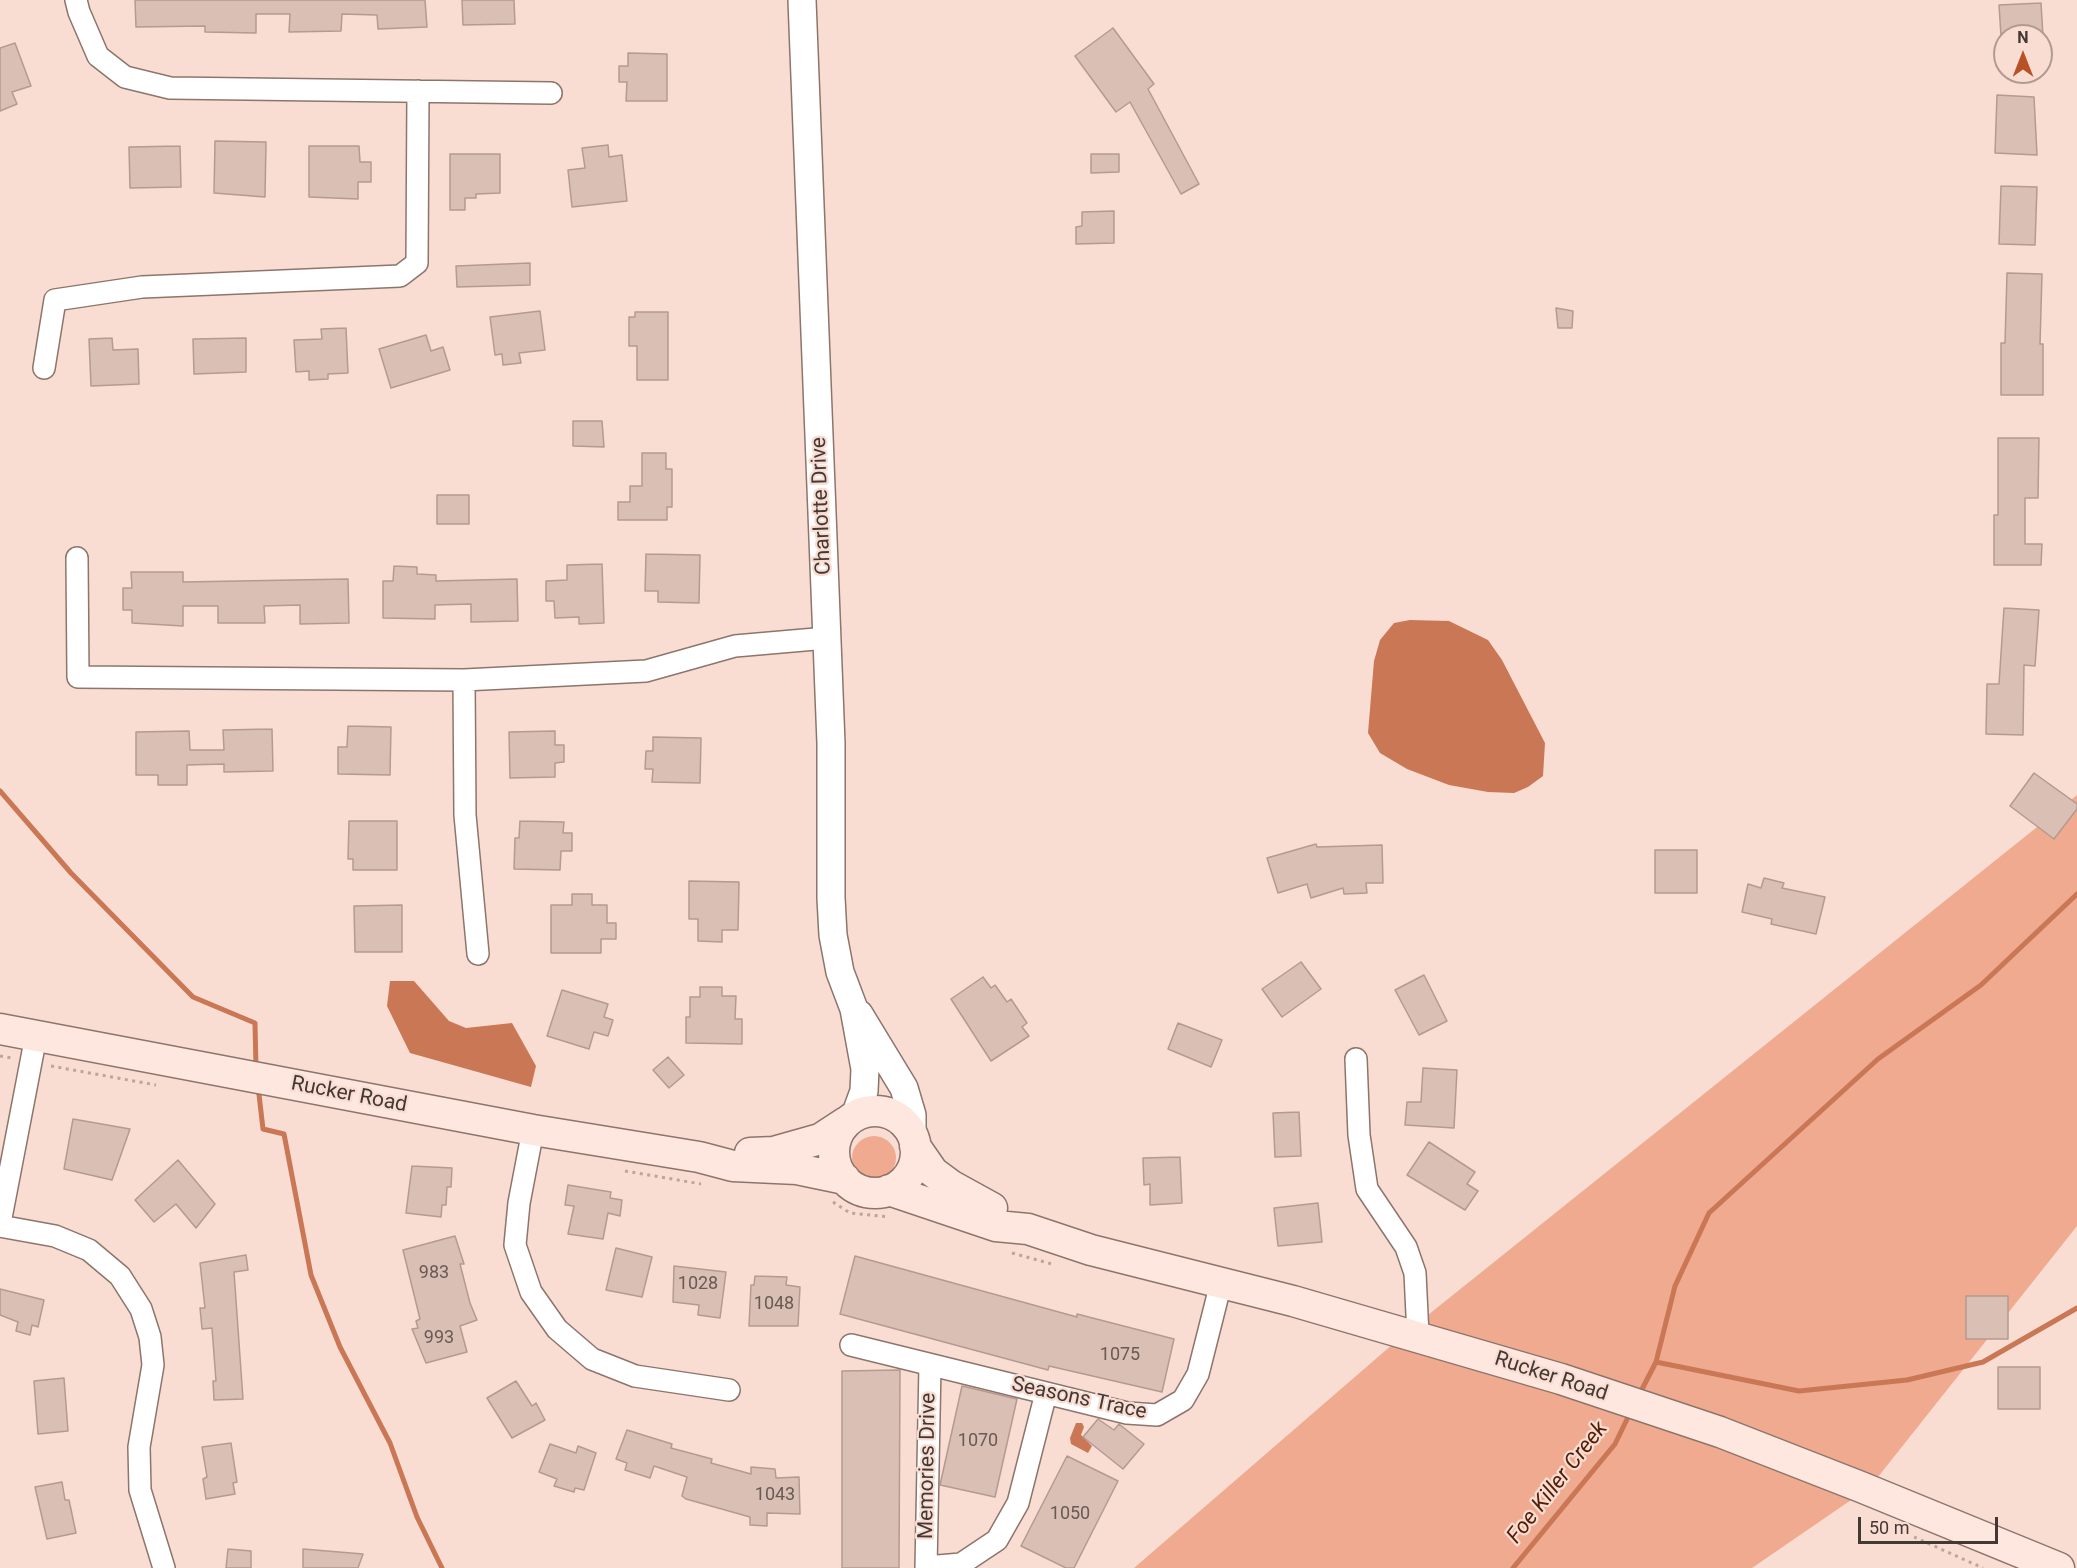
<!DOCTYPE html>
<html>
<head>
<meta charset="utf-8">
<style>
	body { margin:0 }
	#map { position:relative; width:2077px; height:1568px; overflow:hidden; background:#f9ddd3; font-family:Roboto,sans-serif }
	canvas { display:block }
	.north { position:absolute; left:1993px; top:24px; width:60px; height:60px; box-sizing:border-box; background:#f9ddd3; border:2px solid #b09b93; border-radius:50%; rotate:0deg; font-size:16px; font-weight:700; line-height:24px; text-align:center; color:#433934 }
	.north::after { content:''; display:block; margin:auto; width:21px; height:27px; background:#b85226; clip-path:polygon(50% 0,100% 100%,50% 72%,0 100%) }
	.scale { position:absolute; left:1858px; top:1517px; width:140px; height:27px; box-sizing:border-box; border:3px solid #433934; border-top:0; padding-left:8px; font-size:18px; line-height:21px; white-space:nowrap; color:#433934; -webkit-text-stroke:4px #f9ddd3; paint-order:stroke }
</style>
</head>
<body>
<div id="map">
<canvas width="2077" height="1568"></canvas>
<div class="north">N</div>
<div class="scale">50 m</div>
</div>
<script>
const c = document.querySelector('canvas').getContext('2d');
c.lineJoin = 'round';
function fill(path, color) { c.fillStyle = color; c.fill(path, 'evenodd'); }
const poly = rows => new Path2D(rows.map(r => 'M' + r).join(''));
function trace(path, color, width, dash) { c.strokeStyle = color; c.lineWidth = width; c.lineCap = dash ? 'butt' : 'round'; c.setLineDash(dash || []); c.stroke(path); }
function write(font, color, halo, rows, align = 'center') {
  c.font = font + ' Roboto,sans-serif'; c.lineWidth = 4.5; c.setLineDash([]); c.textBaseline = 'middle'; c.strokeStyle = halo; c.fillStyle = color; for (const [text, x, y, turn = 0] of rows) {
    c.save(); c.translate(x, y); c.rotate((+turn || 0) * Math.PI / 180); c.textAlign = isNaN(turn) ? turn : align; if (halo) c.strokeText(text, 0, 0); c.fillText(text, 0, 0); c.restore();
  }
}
const green = poly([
	[2077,795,2077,1226,1870,1487,1752,1568,1134,1568,1408,1331],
	'852 1158a22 22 0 1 1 44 0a22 22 0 1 1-44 0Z'
]);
const water = poly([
	[1410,620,1449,621,1488,640,1502,660,1545,743,1543,776,1528,787,1514,793,1488,792,1449,785,1407,769,1380,753,1368,733,1374,661,1380,640,1394,623],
	[390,981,414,981,449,1021,466,1028,512,1023,536,1066,531,1087,410,1053,387,1006],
	[1076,1423,1082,1423,1084,1427,1081,1435,1092,1446,1088,1453,1071,1444,1070,1438]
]);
const stream = poly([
	[0,791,71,873,193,997,255,1023,256,1068],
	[258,1086,263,1129,284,1134,311,1275,340,1347,390,1443,417,1517,442,1568],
	[1656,1362,1675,1286,1709,1213,1878,1059,1981,985,2077,894],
	[1639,1395,1656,1362,1799,1391,1907,1380,1983,1362,2077,1308],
	[1513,1568,1615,1444,1631,1411]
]);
const building = poly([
	[135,0,425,0,427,27,378,29,377,15,342,14,341,31,289,32,290,14,256,14,256,33,205,32,205,26,136,27,135,0],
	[462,0,514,0,515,24,463,25,462,0],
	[2041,3,2043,36,2001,36,1999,5,2041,3],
	[1113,28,1154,84,1148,89,1199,184,1181,194,1130,102,1116,112,1075,56,1113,28],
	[15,43,31,86,12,92,17,104,0,111,0,48,15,43],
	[628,53,667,54,667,101,626,101,627,82,619,82,619,66,628,66,628,53],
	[1997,95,2034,97,2037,155,1995,153,1997,95],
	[215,141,266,142,265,197,214,193,215,141],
	[608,145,609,157,622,155,627,201,572,207,568,170,585,168,582,148,608,145],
	[180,146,181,187,130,188,129,147,180,146],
	[309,146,359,146,360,162,371,162,371,182,358,182,358,199,309,197,309,146],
	[450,154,500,154,500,193,476,194,476,198,465,198,465,210,450,210,450,154],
	[1091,154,1119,154,1119,172,1091,173,1091,154],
	[2001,186,2037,187,2035,245,1999,244,2001,186],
	[1114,211,1114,243,1076,244,1076,227,1082,226,1082,212,1114,211],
	[530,263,530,285,457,287,456,266,530,263],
	[2007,273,2042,274,2040,344,2043,344,2043,395,2001,395,2001,343,2005,343,2007,273],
	[1556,308,1573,311,1572,328,1558,328,1556,308],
	[540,311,545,350,519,353,521,363,503,365,502,354,495,355,490,317,540,311],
	[635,312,668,312,668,380,637,380,637,346,629,346,629,317,635,317,635,312],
	[346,328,348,373,328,374,328,379,309,380,309,371,296,372,294,340,322,339,321,329,346,328],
	[426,335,431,351,443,347,450,370,391,388,379,349,426,335],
	[112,338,113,350,138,349,139,384,91,386,89,339,112,338],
	[246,338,246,372,194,374,193,339,246,338],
	[573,421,602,421,604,447,573,446,573,421],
	[1998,438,2039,438,2038,498,2025,498,2025,544,2042,544,2041,565,1994,565,1994,515,1998,515,1998,438],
	[642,453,666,453,666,469,672,469,672,507,667,507,667,520,618,520,618,502,630,502,630,486,642,486,642,453],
	[437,495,469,495,469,524,437,524,437,495],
	[646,554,700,555,699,603,658,602,658,591,645,591,646,554],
	[602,564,604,623,579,624,579,617,555,618,554,601,546,601,546,581,567,580,567,565,602,564],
	[394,566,417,567,417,574,436,575,436,581,517,579,518,621,471,622,471,604,435,605,435,619,383,618,383,581,393,581,394,566],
	[131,572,183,572,183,582,348,579,349,623,300,624,300,605,264,606,265,623,218,623,218,606,183,606,183,626,132,623,132,610,123,610,123,588,132,588,131,572],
	[2004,608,2039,610,2035,666,2024,665,2023,735,1986,734,1987,684,1999,684,2004,608],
	[348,726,391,727,390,775,338,774,338,747,347,747,348,726],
	[272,729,273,771,224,772,224,764,187,765,187,785,158,785,158,775,136,775,136,732,189,731,190,750,224,750,223,730,272,729],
	[555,731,555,745,564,745,564,762,555,763,555,777,510,778,509,732,555,731],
	[653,737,701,738,700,783,652,782,653,769,645,769,646,751,653,751,653,737],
	[2034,773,2077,804,2077,809,2054,839,2010,806,2034,773],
	[349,821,397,821,397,870,353,870,353,859,348,859,349,821],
	[520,821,564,822,563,833,572,833,572,851,561,851,560,870,514,869,515,838,519,838,520,821],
	[1316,844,1317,847,1382,845,1383,883,1366,883,1367,893,1344,894,1343,888,1311,898,1307,884,1278,893,1267,858,1316,844],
	[1655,850,1697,850,1697,893,1655,893,1655,850],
	[1764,878,1784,883,1782,888,1825,897,1816,934,1771,924,1772,919,1742,912,1748,884,1761,888,1764,878],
	[689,881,739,882,738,930,722,930,722,942,698,941,698,919,689,919,689,881],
	[572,894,592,894,592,905,607,905,607,923,616,923,616,939,601,939,601,953,551,953,551,905,572,905,572,894],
	[402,905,402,952,355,952,354,906,402,905],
	[1301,962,1321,989,1282,1017,1262,989,1301,962],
	[1424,975,1447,1021,1419,1035,1395,990,1424,975],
	[983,977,991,988,995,985,1007,1002,1011,999,1027,1023,1022,1027,1029,1036,991,1061,951,999,983,977],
	[700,987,722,987,722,996,736,996,735,1019,742,1019,742,1044,686,1043,686,1017,690,1017,690,997,700,997,700,987],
	[562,990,608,1004,604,1017,613,1020,608,1036,594,1032,589,1049,547,1036,562,990],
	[1178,1023,1222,1040,1211,1067,1168,1049,1178,1023],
	[668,1057,684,1075,669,1088,653,1070,668,1057],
	[1423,1068,1457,1070,1454,1128,1405,1125,1407,1102,1421,1102,1423,1068],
	[1299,1112,1301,1156,1275,1157,1273,1113,1299,1112],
	[73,1119,130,1129,112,1180,64,1169,73,1119],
	[1429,1142,1475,1172,1467,1184,1478,1191,1465,1210,1407,1175,1429,1142],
	[1180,1157,1182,1203,1150,1205,1150,1184,1144,1185,1143,1158,1180,1157],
	[178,1160,215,1204,196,1228,176,1204,154,1222,135,1200,178,1160],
	[412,1166,452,1168,451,1187,447,1187,446,1205,442,1205,441,1217,406,1213,412,1166],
	[568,1185,611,1192,610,1198,622,1200,620,1216,608,1213,603,1239,568,1234,574,1206,565,1205,568,1185],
	[1318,1203,1322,1242,1278,1246,1274,1208,1318,1203],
	[455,1236,464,1264,460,1264,470,1303,477,1320,460,1326,467,1352,426,1363,412,1329,418,1328,416,1321,420,1319,403,1250,455,1236],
	[616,1248,652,1257,642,1297,606,1290,616,1248],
	[246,1255,248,1270,234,1272,243,1399,214,1400,213,1381,216,1381,212,1328,202,1329,200,1308,205,1308,200,1263,246,1255],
	[855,1256,1077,1317,1077,1314,1174,1339,1162,1392,1049,1366,1048,1370,840,1314,855,1256],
	[674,1266,726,1272,720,1318,698,1315,699,1305,673,1302,674,1266],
	[755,1276,787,1277,786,1285,800,1287,798,1326,749,1326,751,1285,754,1285,755,1276],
	[0,1289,44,1300,38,1327,32,1325,30,1335,16,1331,18,1322,0,1315,0,1289],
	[1966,1296,2008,1296,2008,1339,1966,1339,1966,1296],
	[1998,1367,2040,1367,2040,1409,1998,1409,1998,1367],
	[900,1370,899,1568,842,1568,842,1371,900,1370],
	[64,1378,68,1431,38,1434,34,1381,64,1378],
	[516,1381,532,1406,536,1403,545,1420,512,1438,487,1398,516,1381],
	[962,1386,1017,1399,995,1497,940,1485,962,1386],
	[1098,1419,1114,1430,1119,1424,1144,1444,1123,1469,1083,1437,1098,1419],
	[627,1430,672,1444,671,1448,712,1459,711,1463,751,1474,751,1467,775,1469,776,1478,799,1477,800,1514,767,1513,767,1526,750,1525,750,1517,686,1499,682,1496,687,1477,654,1466,650,1478,625,1470,627,1463,616,1459,627,1430],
	[231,1443,237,1482,233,1483,235,1494,206,1499,203,1479,207,1477,202,1447,231,1443],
	[550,1444,576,1453,578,1446,596,1453,584,1490,575,1488,574,1492,554,1486,557,1479,539,1472,550,1444],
	[1067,1456,1118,1481,1074,1568,1066,1568,1021,1546,1067,1456],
	[62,1482,65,1500,69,1500,76,1533,47,1539,35,1487,62,1482],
	[228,1549,251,1551,251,1568,226,1568,228,1549],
	[303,1549,363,1554,358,1568,303,1568,303,1549]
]);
const path = poly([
	[0,1056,12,1058],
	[51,1066,156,1085],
	[625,1171,701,1184],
	[833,1202,850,1213,889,1217],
	[1012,1253,1052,1264],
	[1914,1537,1983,1568]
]);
const minor = poly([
	[76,0,79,12,98,56,125,77,170,88,551,93],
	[44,368,55,300,142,287,400,276,417,263,418,91],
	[77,558,78,677,464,680,646,671,735,646,827,638],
	[464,680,465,815,478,954],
	[1356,1059,1359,1135,1367,1189,1406,1247,1415,1273,1418,1336],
	[533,1130,519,1203,515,1245,531,1292,557,1329,592,1359,635,1376,729,1390],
	[0,1223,36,1036],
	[0,1226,55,1236,89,1250,120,1276,141,1309,150,1337,153,1365,139,1447,140,1490,164,1568],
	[851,1345,1127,1413,1157,1415,1183,1400,1198,1374,1221,1283],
	[926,1567,961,1564,997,1540,1018,1503,1046,1393],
	[926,1568,930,1365]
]);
const tertiary = poly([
	[802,0,831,743,831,898,833,935,840,972,854,1009,865,1069,864,1091,855,1116],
	[859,1014,904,1088,912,1115,912,1134]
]);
const secondary = poly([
	[0,1029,533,1130,699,1157,733,1166,797,1169,845,1179],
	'834 1152a41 41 0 1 1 82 0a41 41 0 1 1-82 0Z',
	[915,1146,933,1172,952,1186,992,1208],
	[750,1153,774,1152,820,1139,846,1122],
	[889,1190,996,1226,1028,1229,1091,1250,1293,1301,1561,1379,1720,1432,1861,1487,2059,1568]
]);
const numberNames = [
	["983",434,1273],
	["1028",698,1284],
	["1048",774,1304],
	["993",439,1338],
	["1075",1120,1355],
	["1070",978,1441],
	["1043",775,1495],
	["1050",1070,1514]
];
const streetNames = [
	["Charlotte Drive",822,506,-92],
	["Rucker Road",349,1095,11],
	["Rucker Road",1551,1377,18],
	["Seasons Trace",1079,1399,12],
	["Memories Drive",928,1466,-89]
];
const waterNames = [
	["Foe Killer Creek",1558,1483,-52]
];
fill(green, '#efaa8f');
fill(water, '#ca7756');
trace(stream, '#ca7756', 5);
fill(building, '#dabfb5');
trace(building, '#b49a91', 1.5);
trace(minor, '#8d756c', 24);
trace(tertiary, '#8d756c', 30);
trace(secondary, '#8d756c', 33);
trace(path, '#bba59c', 3, [3, 4.5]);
trace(minor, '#fff', 21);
trace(tertiary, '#fff', 27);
trace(secondary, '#fee7de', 30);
write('18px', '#695a54', null, numberNames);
write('21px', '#433934', '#f9ddd3', streetNames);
write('italic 22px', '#521d05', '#f9ddd3', waterNames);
</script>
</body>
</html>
